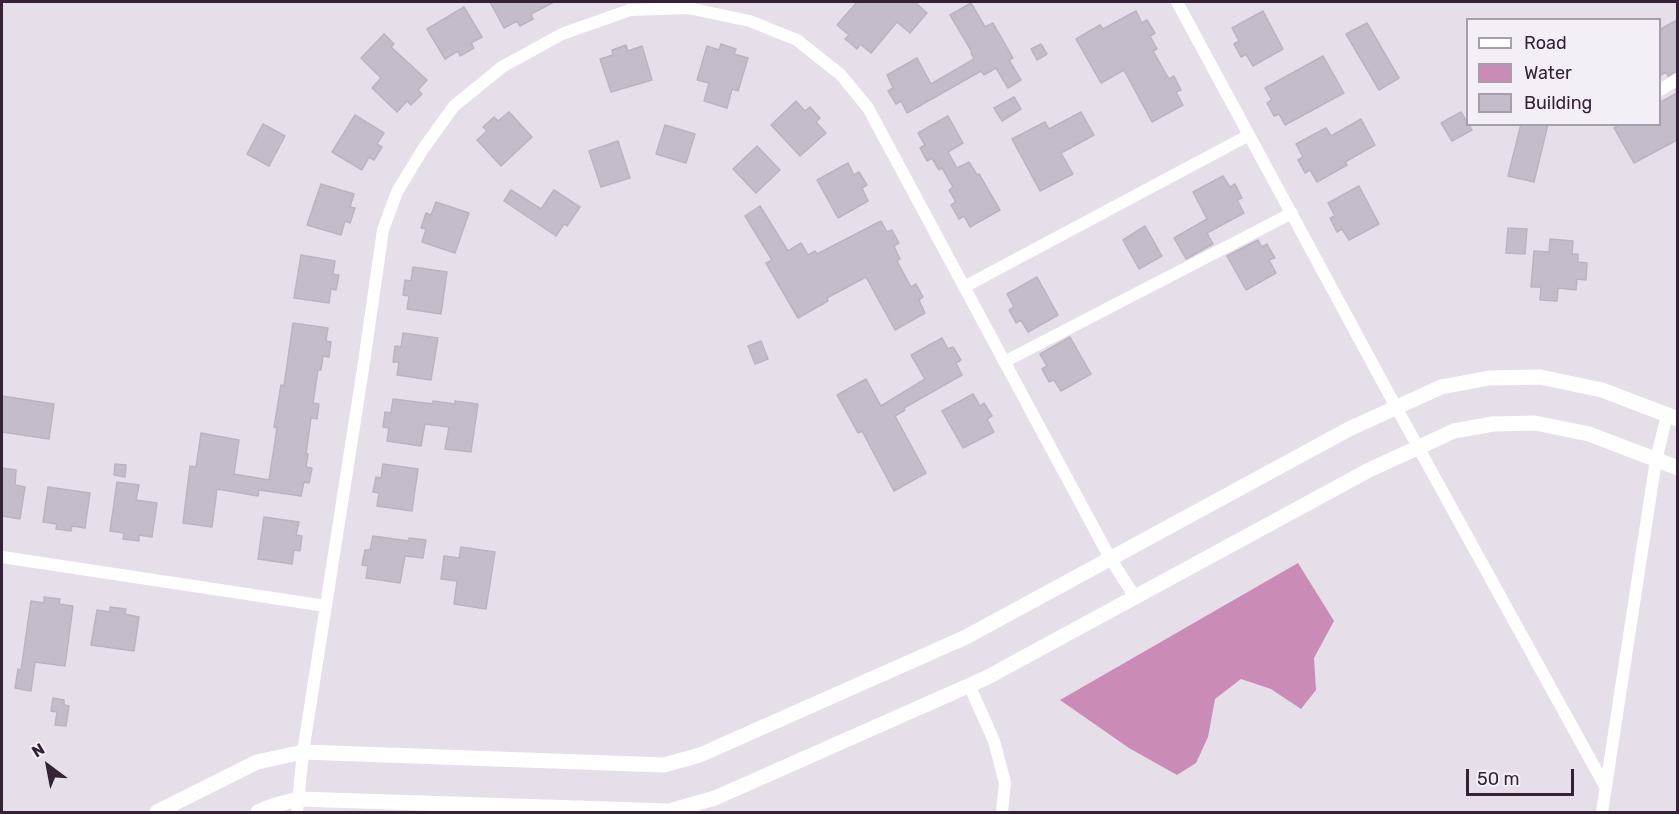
<!DOCTYPE html>
<html>
<head>
<meta charset="utf-8">
<style>
	body { margin:0 }
	#map { position:relative; width:1679px; height:814px; overflow:hidden; background:#e6dfe9; font-family:Rubik,sans-serif }
	canvas { display:block }
	.frame { position:absolute; inset:0; border:3px solid #352237; pointer-events:none }
	.legend { position:absolute; left:1466px; top:18px; width:195px; height:108px; box-sizing:border-box; background:#f4eff6; border:2px solid #a89daa; margin:0; padding:8px 10px; list-style:none; font-size:18px; color:#352237 }
	.legend li { display:flex; align-items:center; gap:12px; height:30px }
	.legend b { width:30px; border:2px solid #a89daa }
	.north { position:absolute; left:18px; top:736px; width:60px; height:60px; -webkit-text-stroke:4px #f4eff6; paint-order:stroke; rotate:328deg; font-size:16px; font-weight:700; line-height:24px; text-align:center; color:#352237 }
	.north::after { content:''; display:block; margin:auto; width:21px; height:27px; background:#352237; clip-path:polygon(50% 0,100% 100%,50% 72%,0 100%) }
	.scale { position:absolute; left:1466px; top:769px; width:108px; height:27px; box-sizing:border-box; border:3px solid #352237; border-top:0; padding-left:8px; font-size:18px; line-height:21px; white-space:nowrap; color:#352237; -webkit-text-stroke:4px #f4eff6; paint-order:stroke }
</style>
</head>
<body>
<div id="map">
<canvas width="1679" height="814"></canvas>
<div class="frame"></div>
<ul class="legend">
<li><b style="height:8px;background:#fff"></b>Road</li>
<li><b style="height:16px;background:#ca8bb6"></b>Water</li>
<li><b style="height:16px;background:#c5bcc9"></b>Building</li>
</ul>
<div class="north">N</div>
<div class="scale">50 m</div>
</div>
<script>
const c = document.querySelector('canvas').getContext('2d');
c.lineJoin = 'round';
function fill(path, color) { c.fillStyle = color; c.fill(path, 'evenodd'); }
const poly = rows => new Path2D(rows.map(r => 'M' + r).join(''));
function trace(path, color, width, dash) { c.strokeStyle = color; c.lineWidth = width; c.lineCap = dash ? 'butt' : 'round'; c.setLineDash(dash || []); c.stroke(path); }
const water = poly([
	[1298,563,1334,621,1314,658,1316,690,1301,709,1271,689,1241,679,1215,699,1208,737,1196,763,1177,775,1129,748,1060,700]
]);
const building = poly([
	[490,2,554,2,531,14,533,19,520,26,517,21,504,28,490,2],
	[857,2,915,2,927,13,910,33,897,22,871,53,860,44,857,49,845,39,849,35,837,25,857,2],
	[971,3,985,27,993,23,1013,58,1009,60,1021,80,1008,88,996,68,984,75,981,71,907,113,901,101,896,104,888,91,893,88,887,75,917,58,931,84,974,59,971,53,972,52,950,15,971,3],
	[464,7,482,37,471,43,474,48,460,56,458,51,445,59,427,29,464,7],
	[1136,11,1142,23,1147,20,1155,33,1150,36,1157,49,1153,51,1169,79,1174,76,1181,90,1176,92,1183,105,1152,122,1124,70,1101,83,1076,39,1100,25,1103,29,1136,11],
	[1263,11,1283,49,1253,66,1246,54,1241,57,1234,44,1239,41,1232,28,1263,11],
	[1677,20,1677,71,1668,76,1666,72,1659,76,1659,30,1677,20],
	[1367,23,1399,78,1379,90,1346,34,1367,23],
	[384,34,394,44,391,47,427,80,418,90,422,94,411,105,407,101,397,112,372,88,381,78,361,58,384,34],
	[721,44,736,49,734,54,748,58,738,91,732,89,727,108,704,101,709,83,697,80,707,46,719,50,721,44],
	[1041,44,1047,54,1037,60,1031,49,1041,44],
	[626,45,628,51,642,46,652,80,611,92,600,59,613,55,612,50,626,45],
	[1323,56,1344,93,1285,125,1279,114,1274,116,1267,103,1272,100,1265,88,1323,56],
	[1677,89,1677,140,1634,163,1614,128,1621,124,1659,124,1659,103,1677,93,1676,90,1677,89],
	[1014,97,1021,109,1002,121,994,108,1014,97],
	[796,101,805,111,810,107,820,118,816,122,826,133,800,156,771,125,796,101],
	[509,112,532,137,501,166,477,140,487,131,483,127,494,117,498,121,509,112],
	[1081,112,1094,135,1061,153,1073,174,1040,191,1012,139,1045,122,1049,129,1081,112],
	[1461,112,1472,130,1452,141,1441,123,1461,112],
	[355,115,384,133,377,144,382,147,374,160,369,157,362,170,332,152,355,115],
	[948,116,963,143,948,152,957,168,969,162,977,175,979,174,1000,210,970,227,964,216,959,219,951,205,956,202,949,190,953,187,942,168,939,170,932,158,927,161,920,148,925,145,918,133,948,116],
	[1361,119,1375,145,1345,162,1347,165,1317,182,1310,170,1305,173,1298,160,1303,157,1296,144,1326,128,1331,136,1361,119],
	[263,124,285,136,269,166,247,154,263,124],
	[1521,124,1548,124,1534,182,1508,176,1521,124],
	[665,125,695,134,686,163,656,154,665,125],
	[618,141,630,178,601,187,589,151,618,141],
	[757,146,780,170,756,193,733,169,757,146],
	[848,163,854,175,859,172,867,185,862,188,868,201,838,218,817,180,848,163],
	[1223,176,1230,187,1235,184,1242,198,1237,200,1244,213,1207,233,1213,244,1186,259,1174,238,1207,219,1193,192,1223,176],
	[321,184,354,194,350,207,355,208,350,223,345,221,341,235,307,225,321,184],
	[1359,186,1379,224,1349,240,1342,229,1337,232,1330,218,1335,216,1328,203,1359,186],
	[511,190,541,209,554,190,580,207,567,226,564,224,556,236,504,201,511,190],
	[436,202,469,213,455,253,422,242,426,229,421,228,426,213,431,215,436,202],
	[760,206,788,251,801,243,808,255,815,251,817,254,881,221,887,232,892,230,899,243,894,246,900,259,897,261,911,287,916,284,923,297,919,300,925,313,895,330,866,277,827,298,828,301,798,318,766,263,772,260,745,216,760,206],
	[1145,226,1162,256,1139,269,1123,240,1145,226],
	[1508,228,1527,229,1525,254,1506,253,1508,228],
	[1550,239,1573,241,1572,254,1578,254,1578,262,1587,263,1586,280,1577,279,1576,290,1558,288,1557,301,1540,300,1541,287,1531,287,1534,251,1549,252,1550,239],
	[1258,240,1262,247,1267,244,1275,258,1269,260,1276,273,1246,290,1227,256,1258,240],
	[301,255,335,261,333,274,339,275,336,290,331,289,329,303,294,298,301,255],
	[413,267,447,272,441,314,407,309,409,296,403,295,405,280,411,281,413,267],
	[1037,277,1058,315,1028,332,1021,320,1016,323,1009,310,1014,307,1007,294,1037,277],
	[293,323,328,328,326,341,331,342,329,357,323,356,321,370,318,370,313,403,319,404,317,419,311,418,306,454,308,454,306,467,312,468,309,483,304,482,301,496,259,490,258,496,217,489,212,527,183,523,190,466,196,467,201,433,239,440,234,474,269,480,277,428,274,427,281,385,284,386,293,323],
	[403,333,438,338,431,380,397,375,399,362,393,362,395,346,401,347,403,333],
	[1070,337,1091,374,1061,391,1054,380,1049,382,1042,369,1047,366,1040,354,1070,337],
	[942,338,948,349,953,347,961,360,956,363,962,375,904,408,905,410,895,416,926,473,894,491,862,431,858,433,837,395,866,379,881,406,925,379,911,355,942,338],
	[761,341,768,359,755,364,748,346,761,341],
	[973,394,980,406,984,403,992,416,987,419,994,432,963,448,942,411,973,394],
	[2,396,54,404,49,439,2,432,2,396],
	[393,399,433,404,433,401,455,404,455,401,478,404,471,452,445,449,449,427,425,424,421,446,387,441,389,428,383,427,385,412,391,413,393,399],
	[115,464,126,465,125,477,114,475,115,464],
	[383,464,418,469,412,511,377,506,379,493,373,492,376,477,381,478,383,464],
	[2,468,16,470,15,485,25,487,20,519,2,516,2,468],
	[117,482,139,485,136,500,157,503,152,537,139,535,139,541,123,539,124,533,110,531,117,482],
	[48,487,90,493,85,528,72,526,71,531,56,529,57,524,43,522,48,487],
	[264,517,299,522,296,535,302,536,300,551,294,550,292,564,258,559,264,517],
	[373,536,409,541,409,538,426,540,423,558,405,556,400,583,366,578,368,566,362,565,365,550,370,550,373,536],
	[461,547,495,552,486,609,454,604,457,581,441,579,444,556,459,558,461,547],
	[44,597,60,599,59,604,73,606,65,666,35,662,31,691,15,688,18,669,21,670,31,601,44,603,44,597],
	[110,607,126,609,125,614,139,617,134,651,91,645,97,610,110,612,110,607],
	[53,698,64,700,64,705,69,706,66,726,55,725,57,712,51,711,53,698]
]);
const minor = poly([
	[1177,2,1396,407,1606,788],
	[1660,90,1678,79],
	[964,287,1249,135],
	[1004,362,1292,213],
	[2,557,326,606],
	[969,685,994,741,1005,783,1002,812],
	[297,812,303,752,363,369,383,230,397,192,423,149,454,106,502,67,562,34,630,10,688,8,750,21,797,40,841,75,868,108,1110,558,1135,597],
	[1602,812,1656,460,1667,415]
]);
const tertiary = poly([
	[157,812,257,762,303,752,664,765,700,755,966,637,1349,429,1441,387,1489,378,1540,377,1602,390,1678,419],
	[258,812,272,806,298,799,669,811,715,798,986,678,1369,470,1454,431,1493,424,1535,423,1589,434,1678,468]
]);
fill(water, '#ca8bb6');
fill(building, '#c5bcc9');
trace(building, '#beb2c2', 1.5);
trace(minor, '#fff', 12);
trace(tertiary, '#fff', 15);
</script>
</body>
</html>
